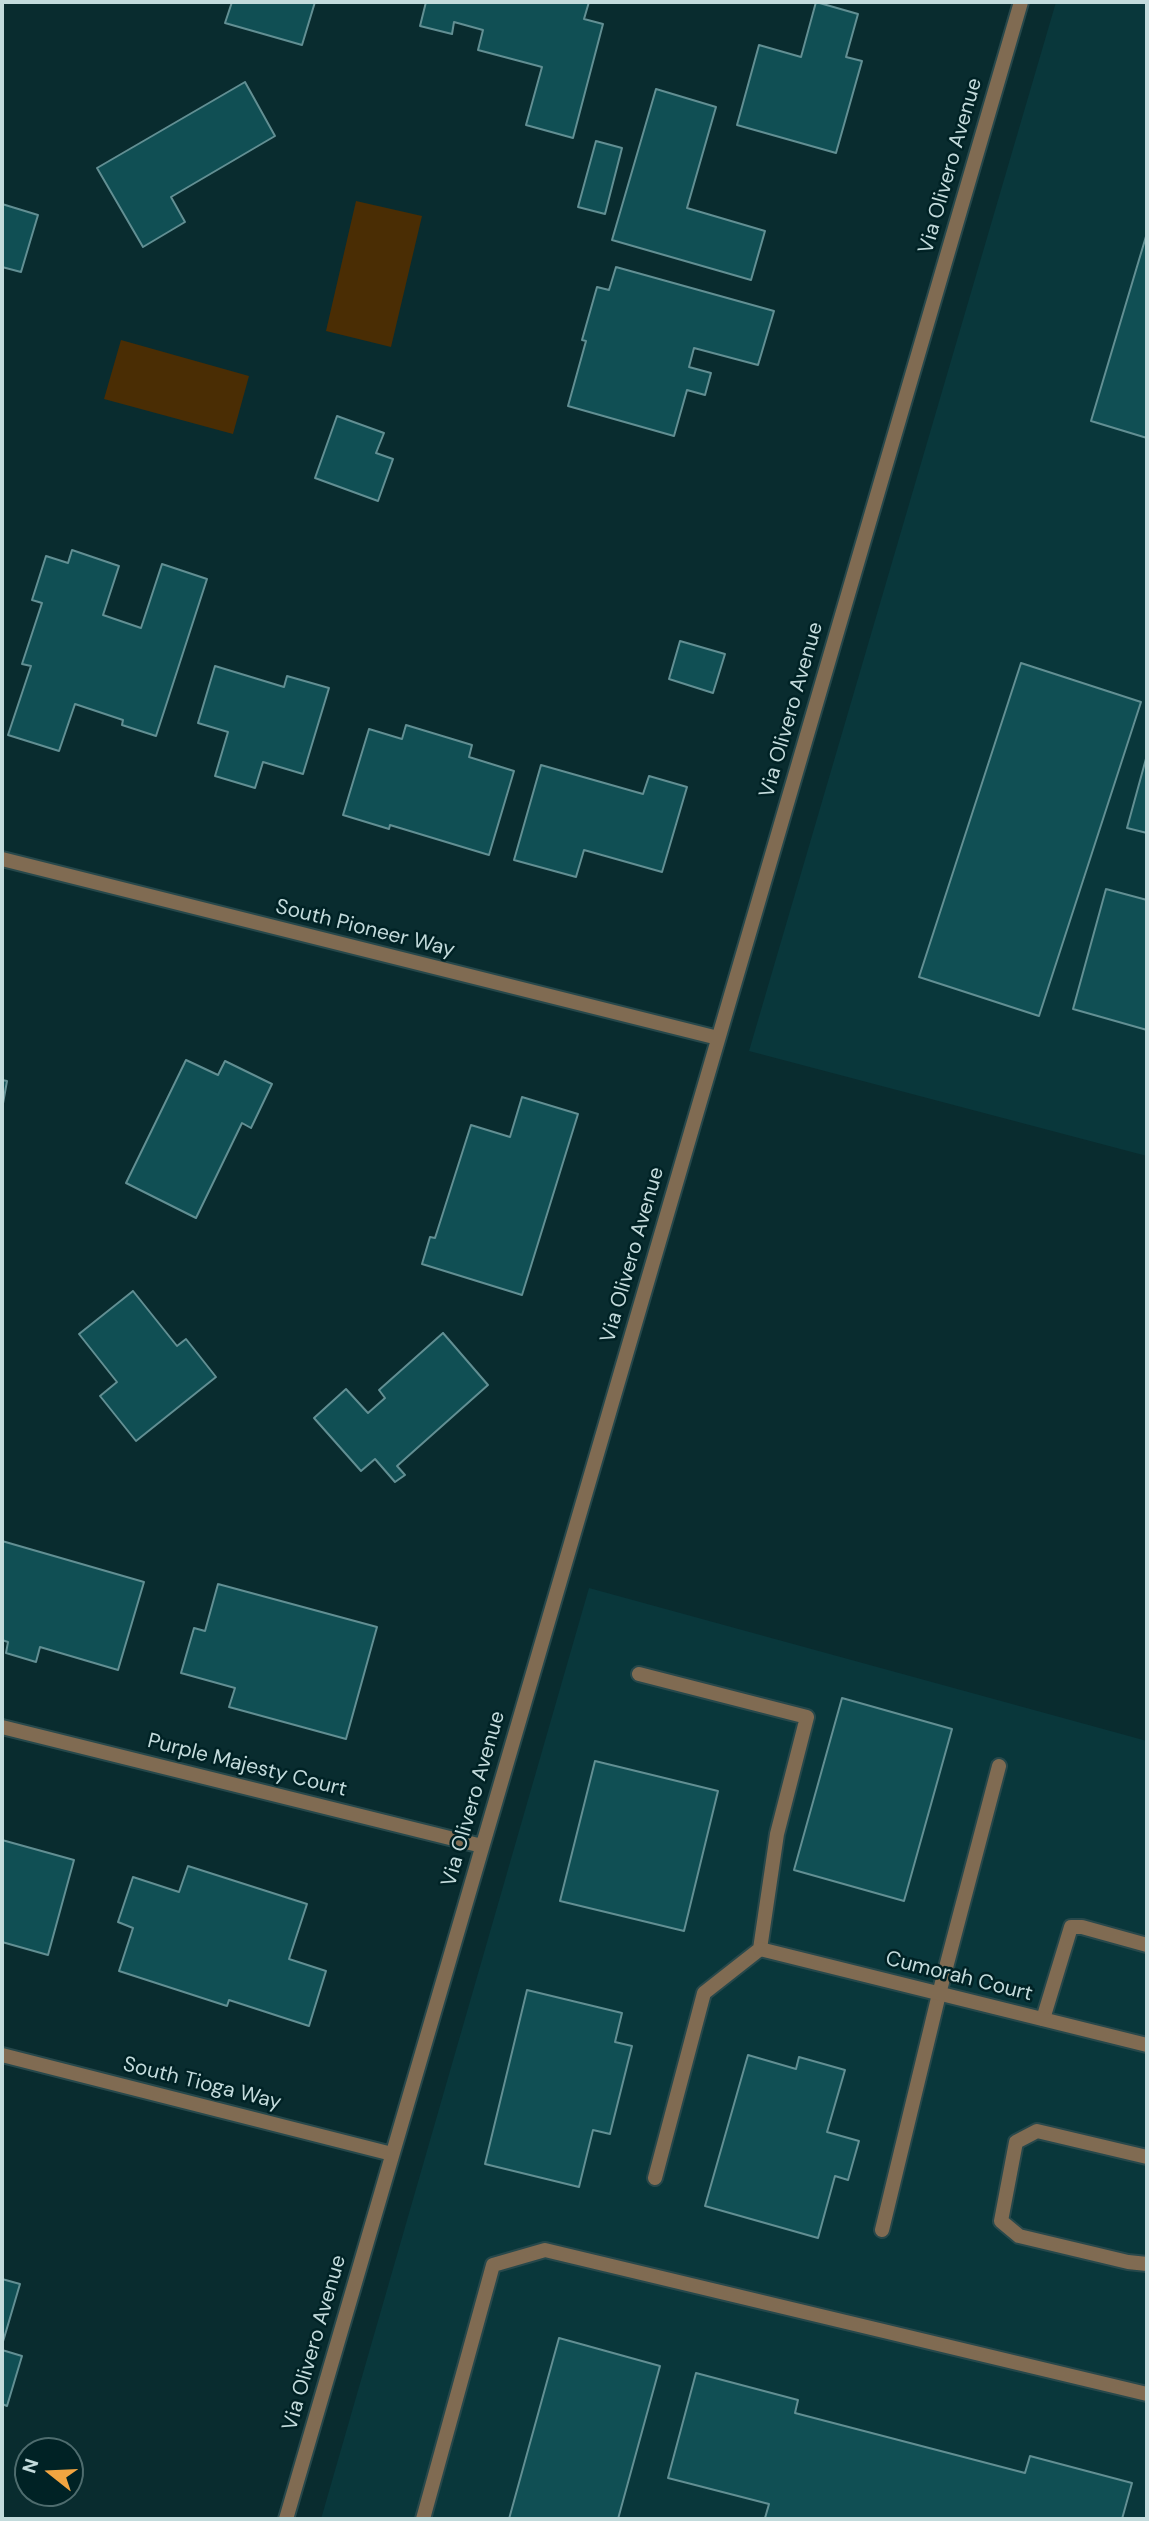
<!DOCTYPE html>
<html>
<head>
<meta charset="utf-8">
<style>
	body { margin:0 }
	#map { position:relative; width:1149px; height:2521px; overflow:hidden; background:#092c2f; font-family:"DM Sans",sans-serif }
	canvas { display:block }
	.frame { position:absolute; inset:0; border:4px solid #c3dbdc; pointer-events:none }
	.north { position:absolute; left:14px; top:2437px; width:70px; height:70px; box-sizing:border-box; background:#002225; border:2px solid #4e6c6e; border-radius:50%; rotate:288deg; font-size:19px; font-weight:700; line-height:28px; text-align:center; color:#c3dbdc }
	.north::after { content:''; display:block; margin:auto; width:24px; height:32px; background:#f2a541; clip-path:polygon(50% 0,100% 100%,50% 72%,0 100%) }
</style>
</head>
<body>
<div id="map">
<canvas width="1149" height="2521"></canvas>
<div class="frame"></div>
<div class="north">N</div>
</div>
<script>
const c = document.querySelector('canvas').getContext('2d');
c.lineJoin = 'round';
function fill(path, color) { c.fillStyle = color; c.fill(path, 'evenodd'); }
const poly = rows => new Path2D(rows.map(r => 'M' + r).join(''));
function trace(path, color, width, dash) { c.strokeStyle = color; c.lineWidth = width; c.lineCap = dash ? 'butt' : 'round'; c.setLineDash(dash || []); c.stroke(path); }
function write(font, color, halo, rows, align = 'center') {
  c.font = font + ' "DM Sans",sans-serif'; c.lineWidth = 5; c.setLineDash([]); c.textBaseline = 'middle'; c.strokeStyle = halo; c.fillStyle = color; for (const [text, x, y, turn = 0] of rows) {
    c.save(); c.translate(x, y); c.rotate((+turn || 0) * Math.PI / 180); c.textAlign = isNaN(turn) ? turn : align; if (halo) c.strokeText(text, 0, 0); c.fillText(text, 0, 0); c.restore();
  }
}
const built = poly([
	[1056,2,1147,2,1147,1156,749,1051],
	[589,1588,1147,1741,1147,2519,321,2519]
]);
const green = poly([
	[356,201,422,216,391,347,326,331],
	[121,340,249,376,233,434,104,399]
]);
const building = poly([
	[232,2,315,2,302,45,225,23,232,2],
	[426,2,589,2,584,19,603,24,573,138,526,125,542,67,478,50,483,30,454,22,452,34,420,26,426,2],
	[816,2,858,14,846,57,862,61,836,153,737,125,759,45,801,57,816,2],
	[245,82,275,136,171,197,185,222,143,247,97,168,245,82],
	[656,89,716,107,687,208,765,231,751,280,612,240,656,89],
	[596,141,622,148,605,214,578,207,596,141],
	[2,204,38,215,21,272,2,267,2,204],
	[1147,233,1147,438,1091,421,1147,233],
	[616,267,774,311,758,365,694,348,689,367,711,373,705,395,687,390,674,436,568,406,586,341,582,340,597,287,609,290,616,267],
	[337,416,384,433,376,453,393,459,378,501,315,478,337,416],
	[72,550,119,566,103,615,141,628,162,564,207,579,156,736,122,725,123,720,75,704,59,751,8,735,31,666,22,664,42,603,32,600,46,556,68,563,72,550],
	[680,641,725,654,713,693,669,679,680,641],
	[1021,663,1141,702,1039,1016,919,977,1021,663],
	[215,666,284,687,287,676,329,688,303,774,263,762,255,788,215,776,228,732,198,723,215,666],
	[406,725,472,745,469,757,514,771,489,855,390,825,389,829,343,815,369,729,402,739,406,725],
	[1147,755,1147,833,1127,828,1147,755],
	[541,765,643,794,649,776,687,787,662,872,584,850,576,877,514,860,541,765],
	[1106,889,1147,900,1147,1030,1073,1009,1106,889],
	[186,1060,218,1075,225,1061,272,1084,251,1128,242,1123,196,1218,126,1183,186,1060],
	[2,1080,7,1081,2,1109,2,1080],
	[522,1097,578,1114,522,1295,422,1264,430,1237,435,1238,471,1125,510,1137,522,1097],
	[133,1291,177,1346,186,1339,216,1377,136,1441,100,1396,117,1382,79,1334,133,1291],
	[443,1333,488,1385,397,1466,405,1475,395,1482,375,1459,361,1471,314,1418,346,1389,368,1413,385,1398,379,1390,443,1333],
	[2,1541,144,1582,118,1670,40,1647,36,1662,6,1653,8,1642,2,1640,2,1541],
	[218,1584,377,1627,346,1739,229,1707,235,1688,181,1673,194,1628,205,1631,218,1584],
	[842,1698,952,1729,904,1901,794,1870,842,1698],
	[595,1761,718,1791,684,1931,560,1901,595,1761],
	[2,1840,74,1860,48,1955,2,1942,2,1840],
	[188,1866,307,1904,289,1959,326,1971,309,2026,229,2000,227,2006,119,1971,133,1928,118,1922,133,1877,179,1892,188,1866],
	[527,1990,622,2013,615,2042,632,2046,610,2134,593,2130,579,2187,485,2164,527,1990],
	[748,2055,796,2069,799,2057,845,2070,827,2132,859,2141,848,2180,835,2176,818,2238,705,2206,748,2055],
	[2,2279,20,2284,2,2345,2,2279],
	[559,2338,660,2366,618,2519,509,2519,559,2338],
	[2,2350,22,2356,7,2406,2,2404,2,2350],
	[696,2373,798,2400,795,2413,1025,2473,1030,2456,1132,2483,1122,2519,765,2518,769,2504,668,2478,696,2373]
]);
const service = poly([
	[639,1674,807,1717,777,1834,760,1949,704,1993,655,2178],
	[1043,2019,1071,1927,1082,1927,1147,1945],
	[1147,2157,1037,2131,1016,2142,1001,2221,1019,2236,1128,2262,1147,2264],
	[882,2230,939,1994,999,1766],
	[423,2519,493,2265,545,2250,1147,2394]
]);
const minor = poly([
	[2,859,718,1038],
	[2,1727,482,1846],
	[760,1949,1147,2045],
	[2,2055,392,2154],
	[286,2519,1021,2]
]);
const streetNames = [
	["Via Olivero Avenue",951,166,-74],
	["Via Olivero Avenue",792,710,-74],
	["South Pioneer Way",365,929,14],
	["Via Olivero Avenue",633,1255,-74],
	["Purple Majesty Court",247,1766,14],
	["Via Olivero Avenue",474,1799,-74],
	["Cumorah Court",959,1977,14],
	["South Tioga Way",202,2084,14],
	["Via Olivero Avenue",315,2343,-74]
];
fill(built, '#09373b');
fill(green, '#4a2d04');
fill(building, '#104f54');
trace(building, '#628f93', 2);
trace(service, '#27484b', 18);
trace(minor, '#27484b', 18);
trace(service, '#806b52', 14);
trace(minor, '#806b52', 14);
write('21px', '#c3dbdc', '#002225', streetNames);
</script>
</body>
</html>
